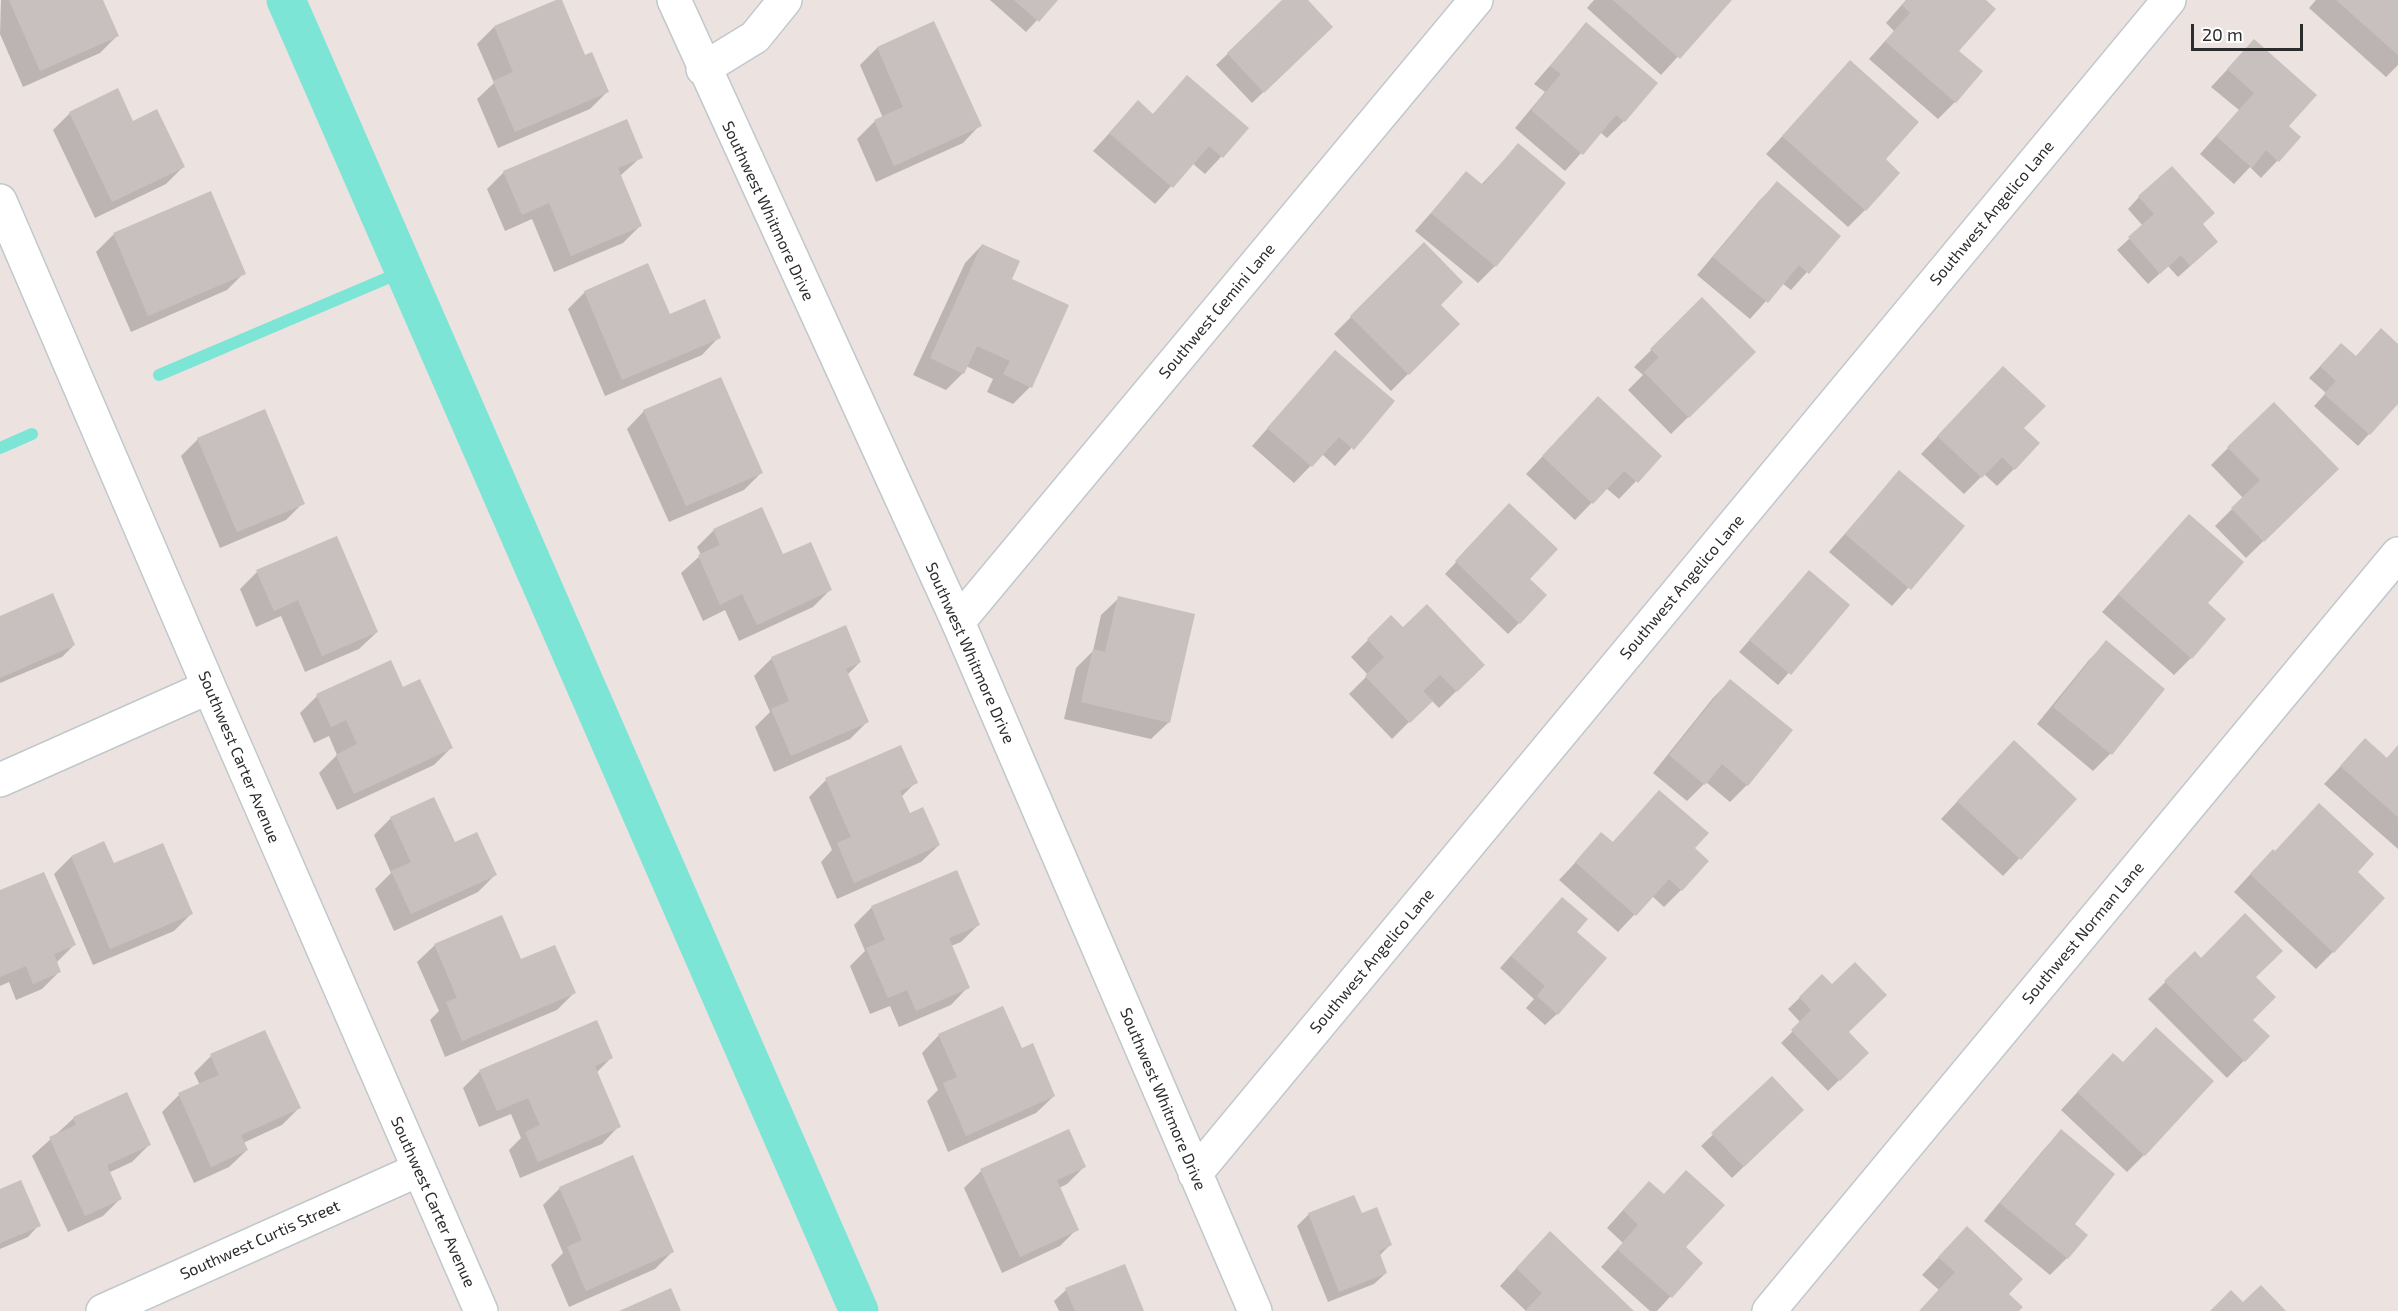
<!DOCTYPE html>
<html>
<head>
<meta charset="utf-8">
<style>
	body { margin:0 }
	#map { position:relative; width:2398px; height:1311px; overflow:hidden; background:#ece2e0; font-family:"Exo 2",sans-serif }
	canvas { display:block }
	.scale { position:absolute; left:2191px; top:24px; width:112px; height:27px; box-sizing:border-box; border:3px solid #2c2c2c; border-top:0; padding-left:8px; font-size:18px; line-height:21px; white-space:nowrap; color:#2c2c2c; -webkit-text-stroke:4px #fff; paint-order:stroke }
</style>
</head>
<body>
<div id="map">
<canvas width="2398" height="1311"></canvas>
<div class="scale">20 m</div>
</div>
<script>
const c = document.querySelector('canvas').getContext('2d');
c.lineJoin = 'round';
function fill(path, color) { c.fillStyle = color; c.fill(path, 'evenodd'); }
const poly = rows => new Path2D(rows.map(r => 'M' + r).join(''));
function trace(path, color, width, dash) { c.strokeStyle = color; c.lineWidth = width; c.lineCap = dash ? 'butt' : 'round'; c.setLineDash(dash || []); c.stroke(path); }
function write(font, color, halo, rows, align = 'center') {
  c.font = font + ' "Exo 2",sans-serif'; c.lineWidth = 5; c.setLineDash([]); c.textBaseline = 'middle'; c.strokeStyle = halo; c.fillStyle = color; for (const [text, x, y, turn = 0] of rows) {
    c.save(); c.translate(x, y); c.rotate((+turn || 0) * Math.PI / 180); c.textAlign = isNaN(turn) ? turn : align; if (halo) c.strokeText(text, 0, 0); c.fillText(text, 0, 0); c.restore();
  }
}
const shadow = poly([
	[1,0,102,0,117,36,100,53,23,87,0,34],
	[560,0,584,57,607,92,590,109,498,148,477,99,494,83,477,44,494,27],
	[990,0,1056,0,1026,32],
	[1284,0,1305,0,1331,27,1252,103,1216,65],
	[1594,0,1730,0,1661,75,1587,8],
	[1906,0,1984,0,1957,51,1955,102,1938,119,1869,59,1894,31,1886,23],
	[2316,0,2398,0,2398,65,2386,77,2309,8],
	[934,23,980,125,963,143,876,182,857,139,874,122,883,118,860,65,877,48],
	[1586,24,1624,121,1607,138,1600,132,1565,171,1515,128,1545,92,1534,84],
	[2254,41,2286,126,2278,160,2261,178,2250,167,2234,184,2200,154,2239,110,2211,87],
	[1850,62,1884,160,1865,210,1848,227,1766,154],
	[1187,77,1247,129,1205,174,1192,163,1155,204,1093,151,1138,102,1152,115],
	[70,113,132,123,183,167,166,184,95,218,53,130],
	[1518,145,1495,266,1478,283,1415,231,1466,173,1481,185],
	[641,157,620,176,640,226,623,243,554,272,532,219,505,231,487,189,504,172],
	[1777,183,1839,236,1791,290,1782,283,1750,319,1697,275,1760,200],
	[210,193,244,273,227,290,131,332,96,252,113,235],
	[2139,197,2201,225,2205,253,2178,277,2168,266,2148,284,2117,250,2143,226,2128,209],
	[1424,244,1439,305,1458,324,1391,391,1334,334],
	[982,245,1010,279,1030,387,1013,404,987,392,993,379,966,366,963,373,946,390,913,375,965,263],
	[585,292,669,316,719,337,702,355,605,396,568,309],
	[1702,300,1754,352,1671,434,1628,390,1643,375,1634,367],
	[2398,346,2398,402,2358,446,2314,406,2326,393,2309,378,2330,356,2355,357],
	[1335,352,1393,402,1335,466,1322,454,1294,483,1252,446],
	[1986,385,2022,428,2014,469,1997,486,1984,474,1964,494,1921,454],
	[644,411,761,473,744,490,669,522,627,429],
	[1581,415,1660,456,1619,499,1606,488,1575,520,1526,474],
	[198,439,303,503,286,520,220,548,181,456],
	[2228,448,2337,469,2246,558,2215,526,2243,498,2211,465],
	[1899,472,1963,526,1892,606,1829,552],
	[2189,516,2191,658,2174,675,2102,612],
	[1498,517,1528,579,1519,623,1508,634,1445,574],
	[714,530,783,556,830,590,813,607,739,641,725,610,703,621,681,573,701,555,697,547],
	[257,572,377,632,359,649,305,672,281,616,256,627,240,589],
	[1809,572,1848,605,1778,685,1739,652],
	[1119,598,1169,722,1151,739,1064,719,1076,668,1093,651,1101,615],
	[1391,617,1403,630,1483,665,1439,708,1431,700,1392,739,1349,694,1368,675,1351,657],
	[0,618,74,645,62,657,0,683],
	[845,627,860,662,847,675,867,722,850,739,774,772,755,727,770,712,754,676,771,659],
	[2107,642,2163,689,2110,754,2093,771,2037,724,2089,660],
	[390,662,402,689,451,748,434,765,337,810,319,773,337,755,329,736,314,743,300,713,317,696],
	[1730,681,1747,785,1730,802,1706,782,1687,801,1653,773,1713,698],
	[2365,740,2386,759,2398,746,2398,849,2324,784],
	[1997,759,2075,799,2003,876,1941,819],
	[826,780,916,782,901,797,909,815,939,845,921,862,837,899,821,862,832,850,809,797],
	[1659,792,1693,848,1681,890,1664,907,1652,896,1618,932,1559,880,1602,834,1612,843],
	[391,818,454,844,495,875,478,892,394,931,375,889,391,873,374,835],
	[71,857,114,865,191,914,174,931,93,965,54,874],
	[2256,868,2355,872,2333,952,2316,969,2234,892],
	[956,872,978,925,961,942,951,946,968,987,951,1005,899,1027,890,1006,870,1014,850,966,865,951,854,925,871,908],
	[0,892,74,945,57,962,59,972,42,989,16,1000,9,982,0,986],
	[1551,910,1575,932,1557,1014,1545,1025,1526,1008,1534,999,1500,968],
	[435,945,520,961,574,993,557,1010,445,1057,430,1020,439,1011,417,962],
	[2195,953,2201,960,2254,977,2251,1020,2268,1036,2227,1078,2148,999],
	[1822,976,1832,986,1847,1032,1867,1053,1828,1091,1781,1043,1801,1023,1788,1009],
	[939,1035,1021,1050,1054,1096,1036,1113,948,1152,927,1101,938,1090,922,1053],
	[211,1056,299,1108,282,1125,243,1143,247,1150,229,1167,194,1183,162,1112,179,1095,200,1085,194,1073],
	[611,1058,596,1073,619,1126,602,1144,520,1178,509,1150,521,1138,511,1114,479,1127,463,1088,480,1071],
	[2123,1063,2144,1155,2127,1172,2061,1110,2096,1072],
	[1772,1078,1791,1121,1732,1178,1701,1146],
	[74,1118,149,1145,132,1162,108,1173,120,1199,103,1216,68,1232,32,1156],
	[2061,1132,2072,1224,2067,1258,2050,1275,1984,1221,2044,1149],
	[1084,1167,1067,1184,1059,1188,1077,1229,1060,1246,1002,1273,964,1188,981,1171],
	[560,1188,672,1252,655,1269,569,1307,551,1265,563,1253,543,1205],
	[0,1191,39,1225,28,1237,0,1249],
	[1353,1196,1361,1215,1390,1245,1379,1256,1386,1273,1374,1284,1328,1302,1297,1226,1308,1215],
	[1632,1200,1701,1263,1657,1311,1650,1311,1601,1267,1623,1243,1607,1228],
	[1950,1245,2007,1294,2017,1311,1920,1311,1939,1290,1922,1275],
	[1533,1250,1632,1311,1526,1311,1500,1286],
	[1066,1290,1142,1311,1059,1311,1054,1301]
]);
const stream = poly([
	[159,375,404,271],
	[0,448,32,434]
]);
const canal = poly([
	[286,0,859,1311]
]);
const building = poly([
	[9,0,103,0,119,36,40,71],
	[556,0,562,0,585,55,592,52,609,92,515,132,493,81,513,72,494,26],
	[1014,0,1058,0,1039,22],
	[1282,0,1308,0,1333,27,1264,93,1227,53],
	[1613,0,1732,0,1680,59],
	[1907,0,1986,0,1996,9,1959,51,1983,71,1956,103,1885,41,1910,13,1902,5],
	[2336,0,2398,0,2398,55],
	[934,21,982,126,894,166,874,120,903,107,877,47],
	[1586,22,1658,83,1625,122,1616,115,1583,155,1531,110,1561,74,1550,66],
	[2254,39,2317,95,2289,126,2301,137,2279,162,2266,150,2252,168,2216,136,2254,93,2227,69],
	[1850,60,1919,122,1886,159,1900,173,1866,211,1782,136],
	[1187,75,1249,128,1223,158,1209,146,1173,188,1109,133,1138,100,1153,114],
	[118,88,133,121,157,109,185,167,112,202,69,112],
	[627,119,643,158,618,168,642,226,571,256,549,203,522,215,503,171],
	[1518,143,1566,183,1496,267,1431,213,1466,171,1483,185],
	[2172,166,2215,213,2203,224,2218,242,2190,266,2181,255,2160,274,2128,237,2154,214,2138,196],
	[1777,181,1841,236,1809,274,1799,265,1768,303,1713,257],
	[211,191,246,274,148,316,113,233],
	[1424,242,1463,282,1441,305,1460,324,1409,375,1350,316],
	[982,244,1020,261,1012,279,1069,305,1032,388,1003,374,1010,361,977,346,964,374,930,358],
	[648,263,670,314,705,299,721,338,622,380,584,291],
	[1702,297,1756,352,1689,418,1644,372,1659,357,1650,349],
	[2381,328,2398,344,2398,404,2370,435,2324,394,2336,381,2320,366,2341,343,2356,356],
	[1335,350,1395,401,1354,450,1339,437,1312,467,1267,428],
	[2003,366,2046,406,2024,428,2040,443,2015,470,2002,457,1982,478,1937,436],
	[721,377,763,473,686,506,643,410],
	[1598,396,1662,456,1638,483,1624,471,1593,504,1542,456],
	[2274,402,2339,469,2264,542,2231,508,2260,480,2227,447],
	[265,409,305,504,237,532,197,438],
	[1899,470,1965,526,1911,590,1845,534],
	[1509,503,1558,549,1530,579,1547,595,1520,624,1455,561],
	[762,507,783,554,811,542,832,590,757,625,742,594,720,605,698,555,720,545,713,529],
	[2189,514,2244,562,2208,603,2226,619,2192,659,2118,594],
	[337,536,378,632,322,656,298,600,274,611,256,570],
	[1809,570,1850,605,1791,675,1749,640],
	[53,593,75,645,0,678,0,616],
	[1118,596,1195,614,1170,723,1081,702,1093,649,1105,652],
	[1427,604,1485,665,1457,692,1440,675,1423,691,1433,701,1410,723,1365,676,1384,657,1367,639,1391,615,1403,627],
	[846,625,861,662,846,669,869,722,791,756,771,709,789,701,771,657],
	[2106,640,2165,689,2112,755,2053,707],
	[391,660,403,687,420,679,453,748,354,794,336,755,357,744,346,720,331,727,316,694],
	[1730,679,1793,730,1748,786,1722,764,1705,785,1669,755],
	[2365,738,2387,758,2398,745,2398,817,2340,766],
	[2014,740,2077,799,2021,860,1957,801],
	[901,745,918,783,900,791,910,813,923,807,940,845,854,883,837,843,851,837,825,778],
	[1659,790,1709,833,1695,848,1709,861,1682,891,1669,879,1636,916,1575,862,1601,832,1613,842],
	[434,797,455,842,477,832,497,875,411,914,391,871,411,862,390,817],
	[2319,803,2374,854,2358,872,2385,898,2334,953,2250,874,2273,849,2275,851],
	[104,841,114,863,163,843,193,914,110,949,71,856],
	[957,870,980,925,949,938,970,988,916,1011,907,990,888,998,866,948,885,940,871,906],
	[44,872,76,945,54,954,61,972,33,984,26,966,0,977,0,890],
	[1562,897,1588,919,1577,932,1607,958,1558,1015,1537,996,1545,986,1511,956],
	[2245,913,2283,951,2256,977,2276,997,2253,1020,2270,1036,2245,1062,2164,981,2195,951,2201,958],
	[502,915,521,959,555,945,576,993,462,1041,446,1002,457,998,434,944],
	[1855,962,1887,995,1849,1032,1869,1053,1840,1081,1791,1030,1811,1010,1799,997,1822,974,1832,984],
	[1003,1006,1022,1048,1033,1043,1055,1096,966,1136,943,1083,957,1077,938,1034],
	[597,1020,613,1058,595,1066,621,1127,538,1162,525,1132,540,1125,528,1098,497,1111,479,1070],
	[2156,1027,2214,1081,2145,1156,2077,1092,2113,1053,2123,1062],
	[265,1030,301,1108,241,1135,248,1150,211,1167,178,1093,219,1075,210,1054],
	[1772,1076,1804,1110,1744,1167,1711,1133],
	[127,1092,151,1145,107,1165,122,1199,85,1216,49,1137,76,1125,73,1117],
	[1069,1129,1086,1167,1057,1180,1079,1230,1020,1257,980,1169],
	[2061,1129,2115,1174,2075,1224,2088,1235,2068,1259,2000,1203],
	[633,1155,674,1252,586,1291,567,1247,582,1240,559,1187],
	[1686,1170,1725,1205,1686,1247,1703,1263,1672,1298,1617,1249,1638,1225,1623,1210,1649,1181,1664,1194],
	[21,1180,41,1226,0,1243,0,1189],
	[1354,1195,1362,1213,1377,1207,1392,1245,1379,1251,1387,1273,1339,1292,1308,1213],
	[1967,1226,2023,1279,2009,1294,2023,1307,2019,1311,1919,1311,1955,1272,1938,1257],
	[1550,1231,1634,1311,1525,1311,1542,1293,1516,1268],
	[1125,1264,1144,1311,1075,1311,1065,1288],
	[2261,1285,2286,1311,2210,1311,2231,1290,2243,1302],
	[671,1288,681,1311,619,1311]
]);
const minor = poly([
	[674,0,958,622,1255,1311],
	[703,69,755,37,785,0],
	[0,201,209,687,481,1311],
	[958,622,1476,0],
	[0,780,209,687],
	[1195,1174,2169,0],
	[103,1311,418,1170],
	[1769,1311,2398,554]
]);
const streetNames = [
	["Southwest Whitmore Drive",768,211,65],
	["Southwest Angelico Lane",1992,213,-50],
	["Southwest Gemini Lane",1217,311,-50],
	["Southwest Angelico Lane",1682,587,-50],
	["Southwest Whitmore Drive",970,653,66],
	["Southwest Carter Avenue",239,757,67],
	["Southwest Norman Lane",2083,933,-50],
	["Southwest Angelico Lane",1372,961,-50],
	["Southwest Whitmore Drive",1163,1099,67],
	["Southwest Carter Avenue",433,1202,66],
	["Southwest Curtis Street",260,1240,-24]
];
fill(shadow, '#0003');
trace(stream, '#7ce5d6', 12);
trace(canal, '#7ce5d6', 39);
fill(building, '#c8c0be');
trace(minor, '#c1c8cd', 36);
trace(minor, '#fff', 33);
write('16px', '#2c2c2c', '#fff', streetNames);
</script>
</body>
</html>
